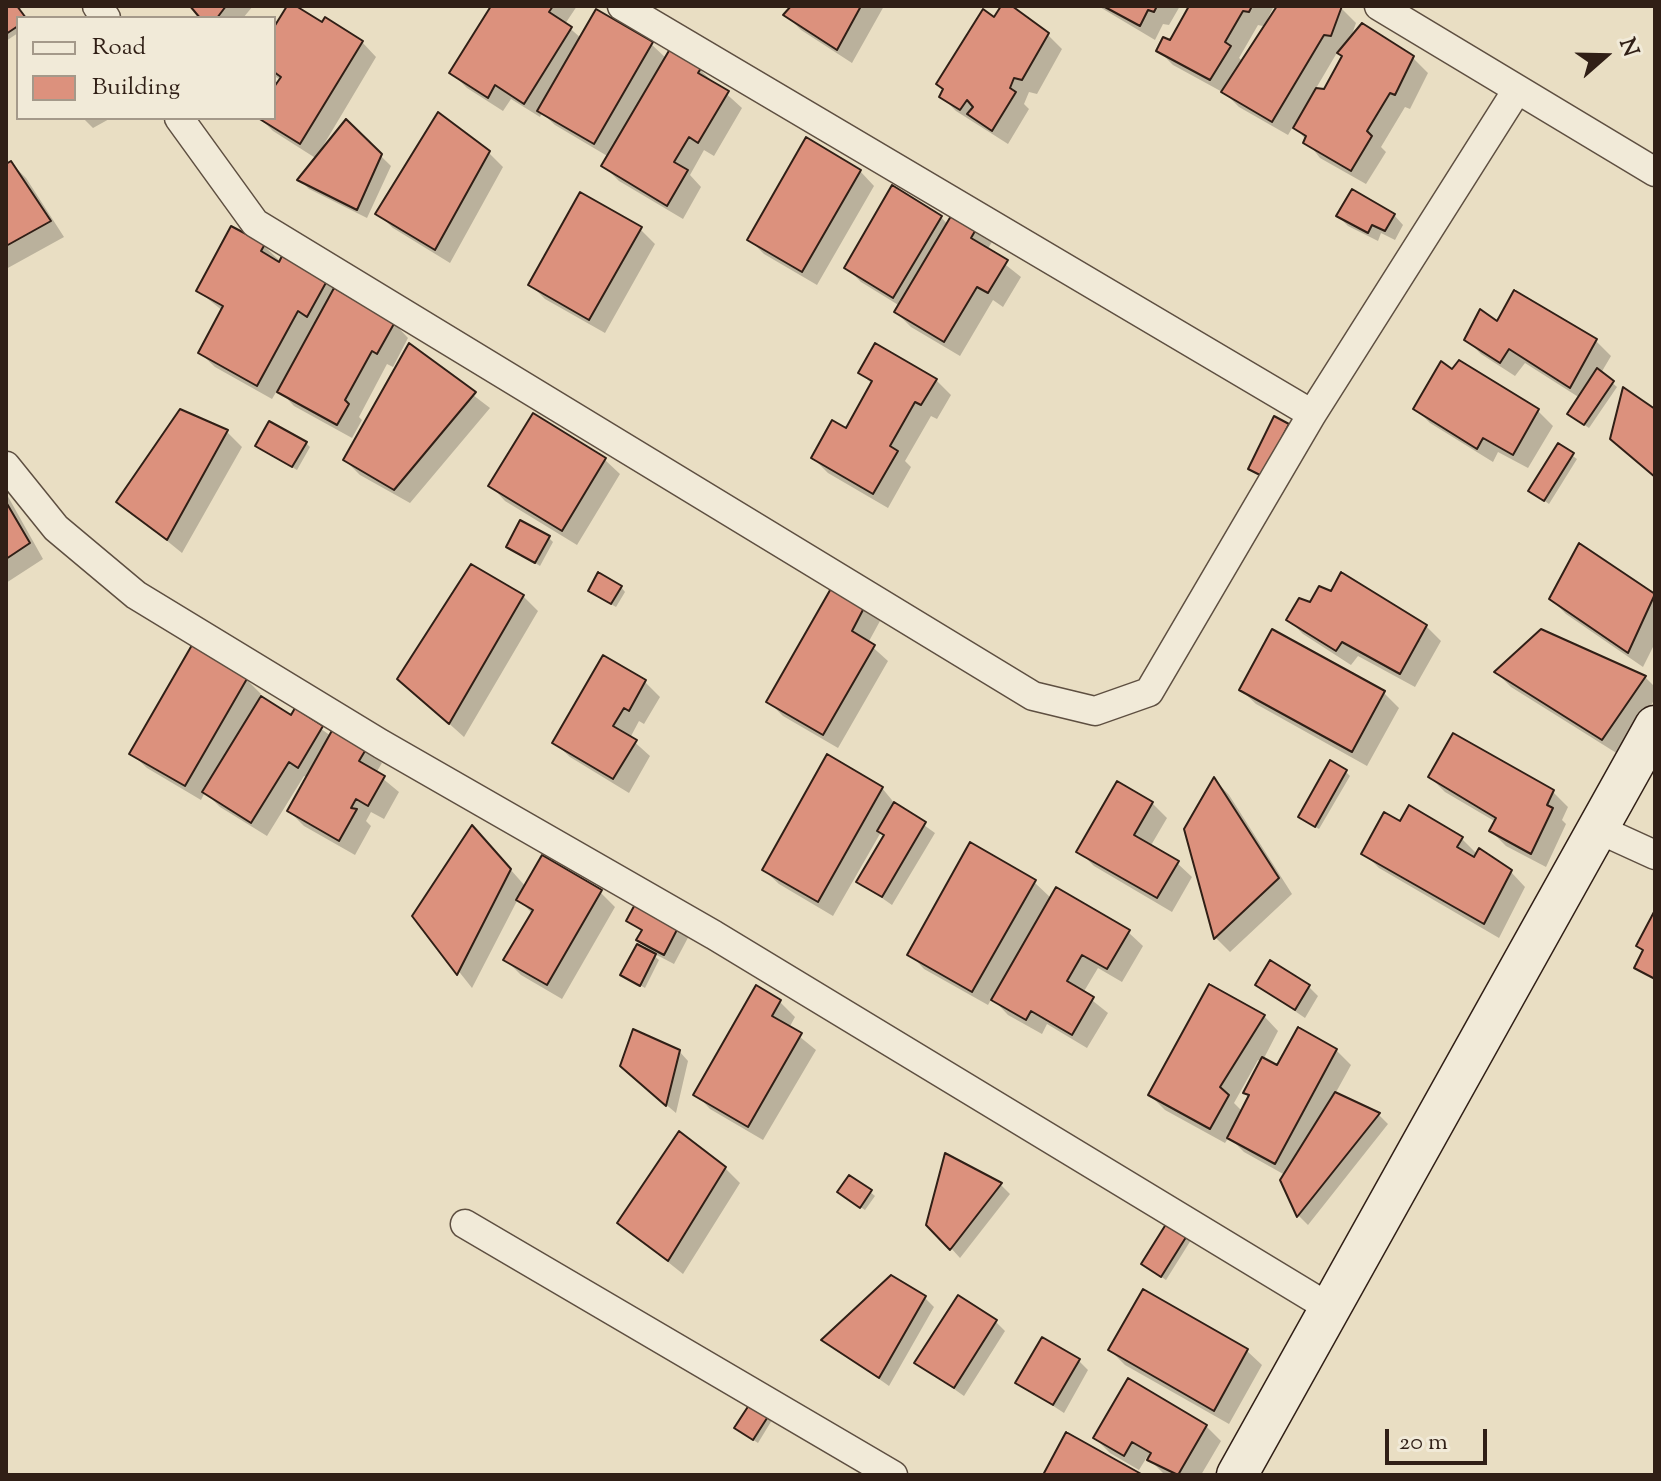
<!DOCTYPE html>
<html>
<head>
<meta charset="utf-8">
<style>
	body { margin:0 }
	#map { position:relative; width:1661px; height:1481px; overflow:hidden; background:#e9dec3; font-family:"Sorts Mill Goudy",serif }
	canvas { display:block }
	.frame { position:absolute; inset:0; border:8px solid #301f16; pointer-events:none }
	.legend { position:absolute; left:16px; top:16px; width:260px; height:104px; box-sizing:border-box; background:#f1ead8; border:2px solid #a4998a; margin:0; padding:10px 14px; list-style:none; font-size:24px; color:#301f16 }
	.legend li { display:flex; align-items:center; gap:16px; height:40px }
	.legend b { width:40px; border:2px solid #a4998a }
	.north { position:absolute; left:1565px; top:16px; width:80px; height:80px; -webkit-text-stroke:6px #f1ead8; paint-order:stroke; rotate:70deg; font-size:22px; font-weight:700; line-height:32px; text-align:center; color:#301f16 }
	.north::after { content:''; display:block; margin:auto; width:28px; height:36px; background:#301f16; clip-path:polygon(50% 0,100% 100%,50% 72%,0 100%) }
	.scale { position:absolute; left:1385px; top:1429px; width:102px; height:36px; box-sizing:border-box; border:4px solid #301f16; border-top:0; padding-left:10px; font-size:24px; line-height:28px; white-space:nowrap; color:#301f16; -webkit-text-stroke:6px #f1ead8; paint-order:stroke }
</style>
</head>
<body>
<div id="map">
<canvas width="1661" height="1481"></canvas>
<div class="frame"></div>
<ul class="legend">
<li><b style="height:10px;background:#f1ead8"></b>Road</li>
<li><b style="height:22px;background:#dc917d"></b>Building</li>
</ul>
<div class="north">N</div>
<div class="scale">20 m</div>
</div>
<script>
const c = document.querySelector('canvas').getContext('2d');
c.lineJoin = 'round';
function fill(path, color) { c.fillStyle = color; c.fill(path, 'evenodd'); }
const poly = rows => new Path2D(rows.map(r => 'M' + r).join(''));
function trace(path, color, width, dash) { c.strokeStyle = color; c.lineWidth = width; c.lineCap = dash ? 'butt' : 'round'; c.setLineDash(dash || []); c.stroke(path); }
const shadow = poly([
	[6,6,24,6,19,10,25,18,18,18,18,33,6,41],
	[193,6,253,6,243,18,203,18],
	[289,6,362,42,376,57,320,151,346,122,391,166,367,218,309,189,300,180,317,159,273,131,260,118,274,118,274,91,281,80,274,76,274,31],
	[493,6,577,6,565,24,582,39,651,44,667,59,671,52,700,70,742,108,714,156,704,150,690,175,701,187,683,219,619,181,604,166,609,157,555,125,542,113,540,117,511,99,503,111,467,88,452,73],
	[793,6,884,6,852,63,801,30,786,15],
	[1003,6,1047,34,1062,49,1037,94,1029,92,1024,104,1029,109,1008,144,956,111,941,96],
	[1098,6,1180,6,1169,25,1163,24,1155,40],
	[1191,6,1274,6,1265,24,1268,25,1280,6,1339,6,1356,23,1350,40,1362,25,1413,58,1428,73,1410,109,1405,107,1381,147,1386,152,1366,184,1320,158,1294,125,1288,135,1239,107,1226,94,1173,65,1158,50,1171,42],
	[1258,25,1267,27,1244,62,1239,58],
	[1338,51,1344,57,1325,91,1315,90],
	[83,118,111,118,93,128],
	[488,152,503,167,450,263,393,228,378,214],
	[11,163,26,178,64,237,6,269,6,167],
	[860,171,874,186,817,285,764,254,749,239],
	[1394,215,1403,225,1395,240,1381,233,1378,241,1348,226,1338,216],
	[941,217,948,225,977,228,992,242,987,250,1021,277,1003,307,993,300,960,356,911,327,896,312,900,306,861,282,846,267],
	[640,229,655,244,605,333,545,299,531,285],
	[264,246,281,262,326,280,339,293,394,323,408,338,393,367,387,364,359,417,362,420,352,438,294,406,278,389,272,399,215,367,200,353,223,311,198,291],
	[1498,324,1596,341,1611,356,1601,373,1617,387,1589,428,1574,418,1580,398,1525,363,1515,376,1481,354,1466,339],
	[409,346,490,408,410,503,360,475,345,460],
	[1459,362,1538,411,1553,426,1528,468,1498,452,1493,462,1430,423,1415,408],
	[861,373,936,380,951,395,937,419,931,416,905,461,911,467,888,508,828,473,813,458,847,431,873,385],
	[227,432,242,447,182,553,118,501],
	[306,443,310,447,297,470,262,450],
	[1559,446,1577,459,1549,504,1530,491],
	[605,460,620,474,577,545,505,501,491,486],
	[6,493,43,559,6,583],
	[549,538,553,542,540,566,508,547],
	[1580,546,1655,596,1655,643,1643,667,1566,614,1551,599],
	[621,587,625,592,616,607,595,595],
	[523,596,538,611,464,737,415,693],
	[865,606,880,621,868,643,888,661,838,748,783,716,768,701],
	[1289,620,1426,626,1441,641,1415,687,1358,656,1351,665,1303,634],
	[1541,631,1645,677,1655,687,1655,699,1618,754,1511,687,1496,672],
	[1273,632,1384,693,1399,708,1367,766,1256,704,1241,690],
	[604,657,645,682,660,697,644,724,639,721,630,738,650,756,629,793,570,757,555,743],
	[246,679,261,694,259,697,292,718,296,711,331,736,367,748,382,763,376,773,399,792,384,819,371,812,366,821,371,826,355,855,304,826,289,811,308,778,304,776,267,836,220,807,205,792,201,800,147,768,132,754],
	[1346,772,1350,776,1319,829,1305,821,1300,817],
	[1430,777,1553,792,1568,807,1562,820,1566,824,1546,867,1506,846,1491,831,1496,822,1445,792],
	[1215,780,1229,795,1292,894,1230,952,1216,938,1186,829],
	[882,788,896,805,935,833,892,905,859,882,885,836,881,832,833,916,779,884,764,870],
	[1152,803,1167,818,1150,847,1177,863,1192,877,1172,912,1094,866,1079,851],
	[1401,824,1461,838,1478,855,1511,872,1525,887,1499,938,1379,868,1364,853],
	[486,842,526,887,600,892,615,907,562,999,521,975,506,960,533,914,518,899,472,988,415,916],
	[1034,882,1052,899,1128,932,1143,946,1122,982,1098,968,1083,993,1108,1013,1087,1048,1047,1024,1042,1034,1008,1015,992,998,988,1005,924,969,910,954],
	[629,921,691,932,674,964,651,952,639,940,643,933],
	[652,954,659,960,645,988,623,975],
	[1257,985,1308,986,1318,996,1305,1018],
	[756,988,780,1002,795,1017,789,1028,816,1050,763,1140,710,1109,696,1094],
	[1264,1016,1278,1031,1263,1060,1278,1068,1336,1050,1351,1065,1335,1094,1379,1115,1388,1124,1308,1225,1299,1216,1282,1180,1285,1175,1244,1152,1229,1137,1225,1143,1165,1110,1150,1095],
	[1258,1060,1262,1062,1245,1092,1251,1097,1243,1112,1234,1103],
	[679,1051,688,1061,676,1113,632,1076],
	[725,1168,740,1183,683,1274,619,1223],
	[1000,1184,1010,1194,960,1258,951,1248],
	[870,1192,875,1196,865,1210,844,1196],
	[1168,1224,1191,1240,1166,1280,1148,1268],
	[925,1298,934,1307,889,1386,824,1340],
	[996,1322,1005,1331,964,1396,917,1363],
	[1110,1350,1247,1351,1262,1365,1229,1424,1125,1365],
	[1078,1360,1088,1370,1064,1413,1018,1383],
	[752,1405,772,1420,758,1443,741,1432],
	[1206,1426,1221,1441,1201,1475,1165,1475,1147,1457,1139,1470,1110,1453,1095,1438]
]);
const building = poly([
	[6,6,17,6,26,18,18,18,18,26,6,34,6,6],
	[190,6,226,6,217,18,200,18,190,6],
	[287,6,296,6,322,22,325,17,363,41,300,144,258,118,274,118,274,87,281,77,274,72,274,27,287,6],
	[491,6,553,6,549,12,572,27,524,104,495,85,488,98,449,73,491,6],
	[791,6,861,6,837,50,783,15,791,6],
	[1001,6,1012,6,1049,33,1022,80,1014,78,1010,88,1016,92,992,131,967,114,973,107,967,100,960,110,939,97,943,89,936,84,983,9,994,17,1001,6],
	[1103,6,1157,6,1154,12,1148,10,1140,26,1103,6],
	[1189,6,1252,6,1249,12,1243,11,1225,42,1231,46,1210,80,1156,51,1163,37,1170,40,1189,6],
	[1277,6,1342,6,1331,36,1324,35,1272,122,1221,92,1277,6],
	[596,9,653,42,594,144,537,111,596,9],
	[1362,23,1414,56,1395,95,1390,93,1367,131,1372,136,1351,171,1303,143,1306,136,1293,128,1316,88,1324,89,1342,56,1337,53,1362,23],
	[670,49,701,68,698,73,729,91,698,143,689,137,674,162,688,170,667,206,601,166,670,49],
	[438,112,490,151,435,250,375,214,438,112],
	[346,119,382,154,357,210,297,180,346,119],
	[806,137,861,170,802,272,747,240,806,137],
	[11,161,51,221,6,246,6,164,11,161],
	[892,185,942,216,893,298,844,268,892,185],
	[1352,189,1395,214,1385,231,1372,225,1368,233,1336,216,1352,189],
	[580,192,642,227,589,320,528,285,580,192],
	[954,211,978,226,971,238,1008,260,988,293,977,287,944,342,894,312,954,211],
	[231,226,265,244,261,251,279,262,283,254,328,279,307,317,298,311,257,386,198,353,223,306,196,291,231,226],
	[334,288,395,322,377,354,372,351,345,400,349,404,337,425,277,392,334,288],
	[1514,290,1597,339,1570,388,1509,349,1500,363,1464,340,1480,309,1497,321,1514,290],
	[409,343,476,392,394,490,343,460,409,343],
	[875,343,937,379,921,405,915,402,890,446,898,451,873,494,811,458,832,420,846,428,872,381,858,373,875,343],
	[1459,360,1539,409,1513,455,1483,438,1477,449,1413,409,1441,361,1452,369,1459,360],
	[1597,368,1614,381,1584,425,1567,414,1597,368],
	[1623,387,1655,409,1655,477,1610,439,1623,387],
	[180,409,228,430,167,540,116,502,180,409],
	[533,413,606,458,562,531,488,486,533,413],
	[1274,416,1289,424,1262,476,1248,469,1274,416],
	[269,421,307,442,292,467,255,446,269,421],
	[1558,443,1574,453,1544,501,1528,491,1558,443],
	[6,502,30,543,6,559,6,502],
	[520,520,550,536,535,563,506,547,520,520],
	[1579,543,1655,594,1628,653,1549,599,1579,543],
	[471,564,524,595,449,724,397,679,471,564],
	[598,572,622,586,611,604,588,591,598,572],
	[1341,572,1427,625,1400,674,1342,642,1336,651,1286,620,1299,598,1310,602,1319,586,1331,591,1341,572],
	[833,585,866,604,852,631,875,645,823,735,766,702,833,585],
	[1272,629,1385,691,1352,752,1239,690,1272,629],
	[1541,629,1646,676,1602,740,1494,672,1541,629],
	[192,645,248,677,185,786,129,754,192,645],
	[603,655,646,680,629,711,624,708,613,726,637,740,613,779,552,743,603,655],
	[261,696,291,715,295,708,323,726,298,768,289,762,251,823,202,792,261,696],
	[334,727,368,746,359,761,385,776,368,806,356,799,351,808,357,809,339,841,287,811,334,727],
	[1453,733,1554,790,1547,805,1553,808,1531,854,1489,831,1496,818,1428,777,1453,733],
	[827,754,883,787,818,902,762,870,827,754],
	[1330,760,1347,770,1315,827,1298,817,1330,760],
	[1214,777,1279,878,1214,939,1184,829,1214,777],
	[1117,781,1153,802,1134,835,1179,861,1157,898,1076,852,1117,781],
	[894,802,926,822,882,897,856,882,884,835,877,831,894,802],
	[1409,805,1463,837,1457,847,1474,857,1479,848,1512,870,1484,924,1361,854,1384,812,1400,821,1409,805],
	[472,825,511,869,457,975,412,916,472,825],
	[970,842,1036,880,972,992,907,955,970,842],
	[542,855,602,890,547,985,503,960,533,910,516,900,542,855],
	[1056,887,1130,930,1107,969,1082,955,1067,981,1094,997,1072,1035,1031,1011,1026,1020,991,1000,1056,887],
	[639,897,682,920,664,955,636,940,642,930,626,921,639,897],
	[1655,910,1655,979,1634,968,1643,950,1636,946,1655,910],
	[637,944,656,954,640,986,620,975,637,944],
	[1270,960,1310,985,1295,1010,1255,985,1270,960],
	[1209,984,1265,1015,1220,1087,1229,1095,1210,1129,1148,1095,1209,984],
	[756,985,781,1000,772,1016,802,1033,748,1127,693,1095,756,985],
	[1298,1027,1337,1049,1275,1164,1227,1138,1249,1095,1243,1093,1262,1057,1277,1065,1298,1027],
	[633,1029,680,1050,666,1106,620,1066,633,1029],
	[1335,1092,1380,1113,1297,1217,1280,1180,1335,1092],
	[679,1131,726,1167,668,1261,617,1223,679,1131],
	[945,1153,1002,1183,950,1250,926,1225,945,1153],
	[849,1175,872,1190,860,1208,837,1192,849,1175],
	[1168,1221,1188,1234,1161,1277,1141,1264,1168,1221],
	[891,1275,926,1296,879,1378,821,1340,891,1275],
	[1143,1289,1248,1349,1214,1411,1108,1350,1143,1289],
	[958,1295,997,1320,954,1388,914,1363,958,1295],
	[1042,1337,1080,1359,1053,1405,1015,1383,1042,1337],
	[1128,1378,1207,1425,1178,1475,1147,1460,1151,1453,1132,1442,1124,1456,1093,1438,1128,1378],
	[751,1402,769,1415,753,1440,734,1428,751,1402],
	[1066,1432,1143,1475,1043,1475,1066,1432]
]);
const street = poly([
	[97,6,106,18],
	[622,6,1312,414],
	[1379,6,1655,172],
	[179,118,255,223,1033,696,1095,711,1149,692,1312,414,1517,90],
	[6,466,56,528,136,595,381,744,714,935,1328,1307],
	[1598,829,1655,855],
	[465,1224,893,1475]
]);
const secondary = poly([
	[1237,1475,1655,726]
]);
fill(shadow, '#0003');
fill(building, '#dc917d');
trace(building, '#301f16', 2);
trace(street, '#5e4f41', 31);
trace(secondary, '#301f16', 43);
trace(street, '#f1ead8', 28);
trace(secondary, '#f1ead8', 40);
</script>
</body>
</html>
